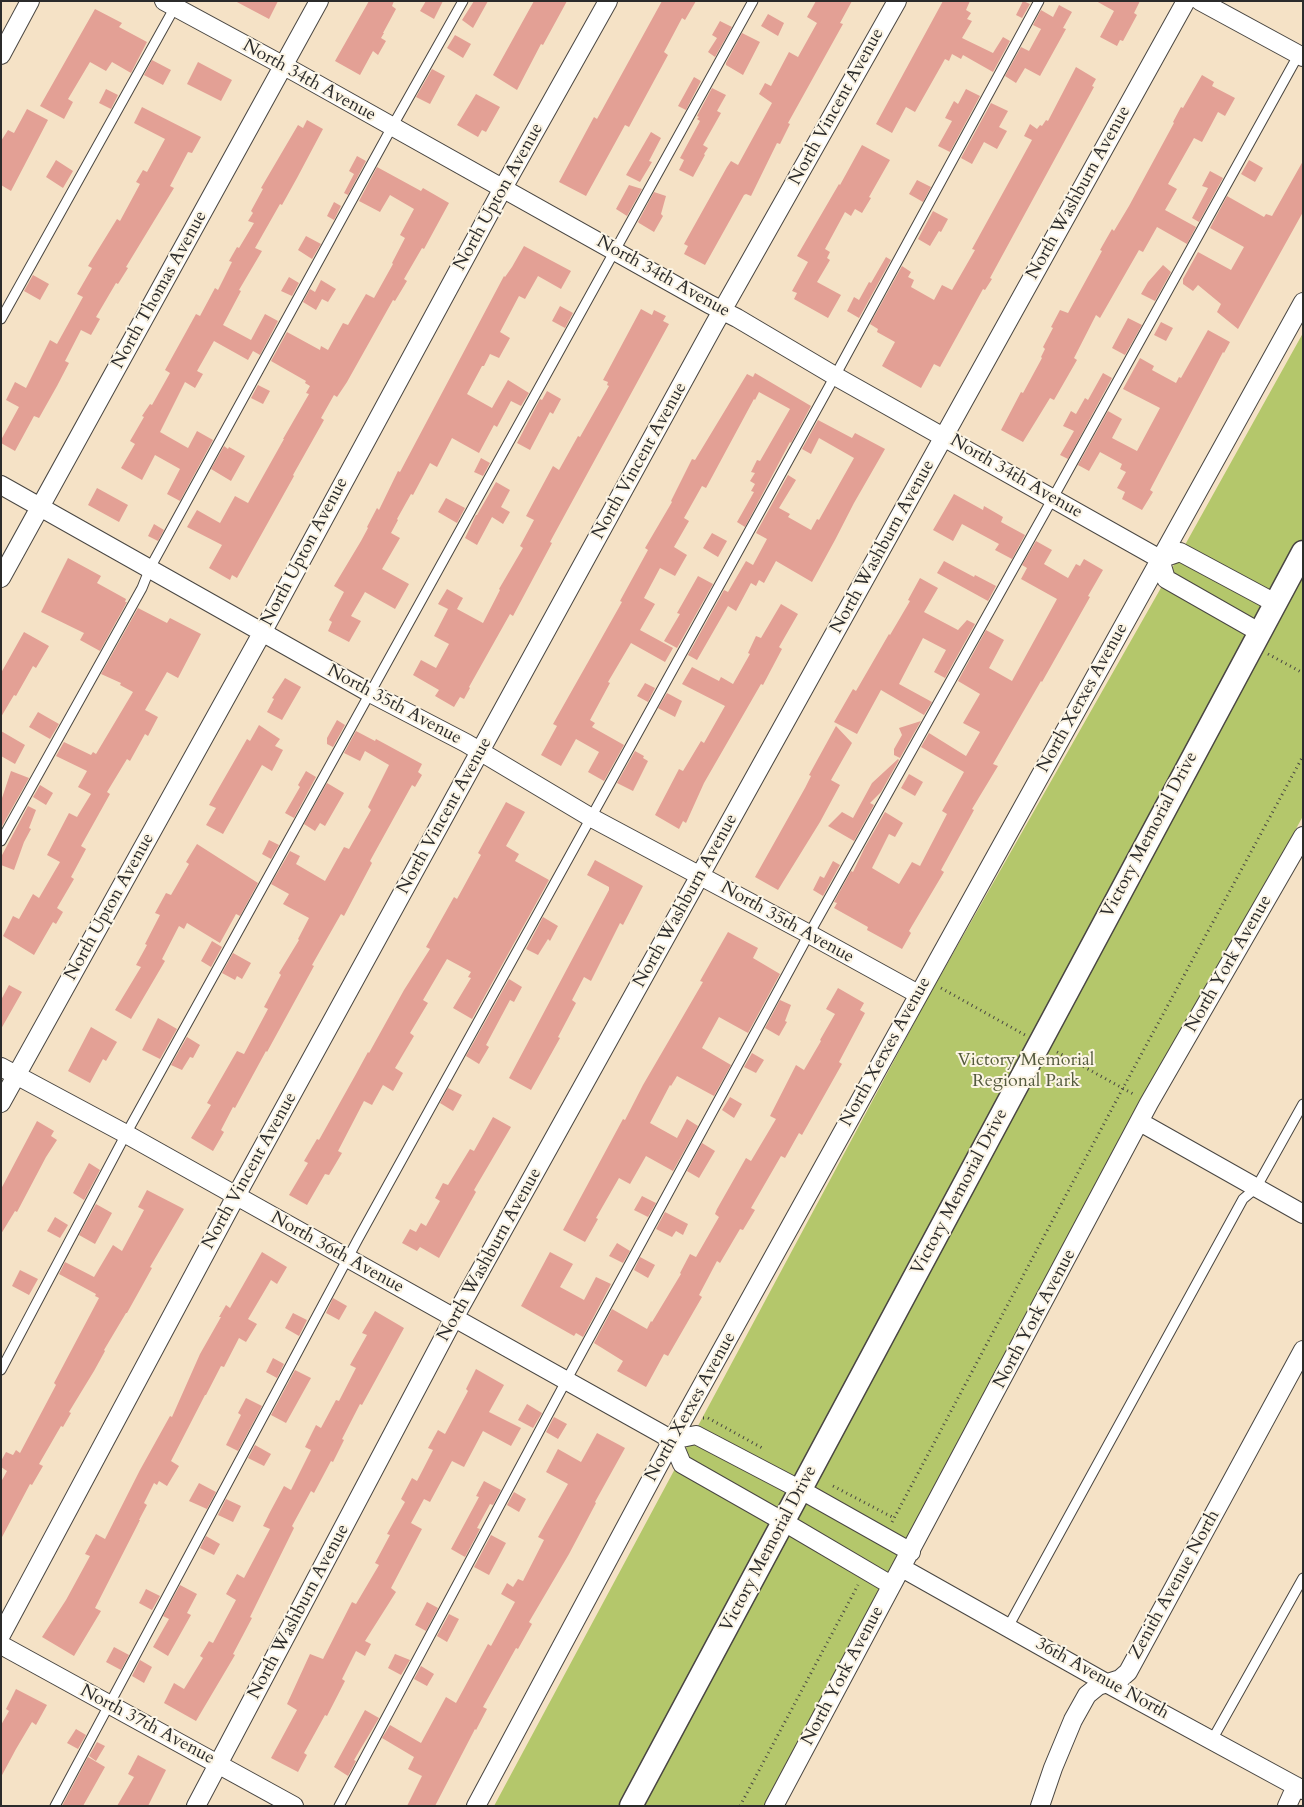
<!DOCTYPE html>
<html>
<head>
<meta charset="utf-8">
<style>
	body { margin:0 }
	#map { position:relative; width:1304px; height:1807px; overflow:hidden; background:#f5e2c6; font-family:Cardo,serif }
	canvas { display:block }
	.frame { position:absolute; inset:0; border:2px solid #2b2b2b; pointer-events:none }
</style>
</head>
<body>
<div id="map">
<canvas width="1304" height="1807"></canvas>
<div class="frame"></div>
</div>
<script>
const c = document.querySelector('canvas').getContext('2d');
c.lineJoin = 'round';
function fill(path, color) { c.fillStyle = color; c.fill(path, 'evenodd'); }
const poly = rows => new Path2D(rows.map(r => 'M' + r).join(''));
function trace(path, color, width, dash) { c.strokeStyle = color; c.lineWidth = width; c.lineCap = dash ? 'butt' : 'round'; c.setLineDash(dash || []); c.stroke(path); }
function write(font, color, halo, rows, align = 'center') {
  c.font = font + ' Cardo,serif'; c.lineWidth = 4; c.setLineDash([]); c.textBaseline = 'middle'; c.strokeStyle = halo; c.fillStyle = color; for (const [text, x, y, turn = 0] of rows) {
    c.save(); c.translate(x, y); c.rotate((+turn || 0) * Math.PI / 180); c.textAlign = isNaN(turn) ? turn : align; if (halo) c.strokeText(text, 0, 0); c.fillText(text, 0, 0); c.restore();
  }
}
const green = poly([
	[1303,333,1303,816,764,1806,494,1806,926,1001,1166,579]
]);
const building = poly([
	[235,1,278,1,269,19],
	[369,1,394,1,392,6,396,9,383,33,384,33,381,38,386,41,378,55,373,51,360,75,335,61],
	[426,1,443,1,434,19,420,11],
	[474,1,488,1,473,28,462,20],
	[534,1,567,1,543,45,541,44,517,90,493,75],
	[662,1,696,1,685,20,682,18,664,52,668,55,629,127,625,125,586,196,559,182,594,117,597,119],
	[816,1,852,1,840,23,843,24,788,123,790,124,780,144,777,143,751,196,746,194,744,195,705,265,684,254,688,246,684,244,727,167,731,161,738,165,772,103,759,94,765,83,771,86,789,52,798,57,817,23,807,17],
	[943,1,970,1,966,10,971,13,967,19,972,21,962,38,993,53,1003,37,1010,41,993,72,963,55,961,59,952,54,949,61,945,59,915,112,906,107,892,133,876,124],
	[1023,1,1030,4,1022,18,1016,15],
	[1096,1,1140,1,1134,13,1137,15,1123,41,1120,40,1117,46,1100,37,1114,11],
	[1059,5,1072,12,1063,28,1066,29,1040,76,1025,68,1016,83,1005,76,1021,47,1029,51,1041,29,1033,25,1041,10,1053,17],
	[95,9,122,23,119,27,147,42,131,73,112,62,106,71,90,62,68,99,73,102,64,119,40,106],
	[768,14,784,23,778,36,761,26],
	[720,21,732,27,715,57,708,52,717,38,712,35],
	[742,33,760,42,743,75,726,65,726,63],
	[455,35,471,44,463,58,447,48],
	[152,60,171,70,163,85,144,75],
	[198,62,232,80,221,101,187,84],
	[1076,67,1096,79,1092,86,1094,87,990,278,992,279,985,290,983,289,940,367,934,364,921,388,882,366,895,342,877,332,878,329,870,324,902,266,911,272,908,277,914,280,911,287,934,300,942,285,952,290,975,250,972,249,1032,140,1024,136,1030,124,1037,129,1040,125,1042,126,1046,120,1048,121],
	[432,69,445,76,430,104,416,97],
	[1202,75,1214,82,1212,86,1235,98,1225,116,1218,112,1202,142,1194,138,1168,184,1177,189,1165,210,1196,227,1187,244,1157,227,1143,252,1139,250,1100,318,1096,315,1074,358,1077,360,1054,400,1050,398,1023,442,1001,430,1021,392,1023,393,1042,358,1041,357,1045,349,1043,347,1053,328,1051,327,1060,310,1068,313,1102,251,1100,250,1112,229,1114,231,1129,206,1174,123,1173,122,1181,107,1183,108],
	[694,77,701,81,686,110,678,106],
	[712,88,726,95,717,111,721,113,703,145,708,148,704,154,705,155,693,177,679,170,684,160,680,158,700,121,697,119,699,117,697,116],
	[106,89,118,95,111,109,99,103],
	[966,89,980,96,950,152,938,146,952,121,945,118,954,101,958,104],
	[476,94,500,107,486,132,482,130,478,137,457,125],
	[991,103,1008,111,999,127,1007,131,997,149,984,142,972,164,961,158],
	[142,107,201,137,192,153,188,152,170,186,174,188,126,267,128,268,118,284,116,283,96,317,100,319,91,335,81,330,65,361,69,363,57,386,39,418,34,416,15,451,1,443,1,440,19,407,6,400,15,382,26,388,50,340,57,344,83,297,77,294,92,268,88,266,117,219,120,221,140,184,136,182,143,170,147,172,165,139,134,123],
	[27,109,48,120,11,191,1,185,1,141,8,130,14,133],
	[307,120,323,129,297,178,282,205,280,204,255,248,262,251,239,290,241,291,223,325,251,340,265,314,278,321,260,355,253,351,248,360,214,341,197,371,203,374,195,388,185,382,160,432,188,448,197,431,213,440,180,501,167,494,180,469,155,455,142,480,121,468,135,444,130,441,144,417,142,416,150,404,152,405,170,373,165,370,196,314,200,316,215,288,218,290,232,262,229,261,237,247,239,248,254,223,248,221,253,213,251,211,263,189,261,188,298,125,303,128],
	[651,132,661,138,649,161,652,162,640,182,626,175],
	[862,145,890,160,869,197,871,198,862,213,855,209,851,216,845,212,825,249,830,252,827,258,830,260,817,282,841,295,828,318,794,299,797,293,792,291,808,262,797,256,839,184,840,185],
	[357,156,366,161,348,195,344,193,354,174,349,171],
	[56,160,73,171,63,188,46,177],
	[1249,160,1263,168,1255,182,1241,174],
	[1303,161,1303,212,1238,329,1217,312,1221,304,1198,285,1193,291,1183,284,1183,279,1198,252,1231,270,1244,247,1210,228,1227,196,1264,217,1266,214,1272,216],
	[377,167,421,191,423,188,449,203,424,249,422,248,404,279,407,281,395,301,393,300,347,382,337,397,334,395,321,418,324,420,293,475,294,476,237,578,232,575,230,580,209,568,222,545,187,527,197,510,220,523,235,496,248,503,284,439,283,439,309,394,306,393,310,386,305,383,306,381,271,361,287,332,320,350,321,346,328,350,343,323,348,325,366,294,374,298,393,264,392,263,405,238,400,235,414,209,390,195,380,212,359,201],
	[1210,171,1223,178,1199,222,1192,218,1208,188,1202,186],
	[917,180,931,187,923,202,909,194],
	[629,185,642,189,627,216,616,209],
	[654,192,666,196,661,214,663,216,654,232,639,223,638,222],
	[334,202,341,206,334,220,327,216],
	[933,211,948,219,941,232,939,231,930,246,918,239],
	[306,236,321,244,312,259,298,250],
	[524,246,571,271,561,289,538,276,525,299,519,296,500,332,510,338,499,358,490,354,484,366,482,366,467,394,492,408,508,380,529,393,521,406,511,401,497,427,494,425,479,453,452,438,437,467,430,463,413,495,411,494,397,519,398,520,391,533,400,538,382,569,409,584,395,609,365,592,351,616,361,621,349,642,328,631,332,622,329,620,344,592,334,586,361,541,368,528,367,527,377,508,379,510,398,471,400,472,504,276,505,277,512,267],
	[886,257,891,260,859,318,847,311,854,297,859,300,869,282,871,283],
	[1163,265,1171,272,1155,301,1141,294,1148,282],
	[33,275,49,284,40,300,24,291],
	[289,277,299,283,292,296,281,291],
	[321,280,336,289,328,302,322,299,316,310,303,302,310,289,315,292],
	[560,306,573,313,565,328,552,321],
	[641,309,652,315,654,310,666,316,663,321,669,324,550,542,552,543,513,616,510,614,469,687,470,688,464,699,460,697,454,707,435,696,439,690,413,675,421,660,436,668,449,644,434,636,448,609,438,604,447,589,463,598,457,609,483,623,500,590,499,589,523,548,520,546,534,520,526,516,553,466,559,470,578,436,580,437,609,386,607,385,608,382,603,380],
	[1128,318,1142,325,1125,355,1112,348],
	[1161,322,1173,328,1166,341,1154,335],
	[1208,330,1230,342,1224,353,1223,352,1150,490,1153,492,1142,510,1122,499,1125,492,1117,488,1126,472,1120,469,1122,464,1100,452,1089,471,1078,465,1108,411,1122,419,1112,438,1137,451,1160,408,1123,389,1140,358,1154,366,1152,370,1176,383,1179,377,1181,378],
	[755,373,811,406,791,443,790,442,745,527,737,522,754,492,751,491,755,484,750,481,755,473,751,472,757,460,760,461,790,409,759,392,755,400,754,399,706,488,702,486,684,518,689,521,674,547,687,555,675,576,660,568,644,598,655,604,640,630,673,648,665,662,631,643,608,682,610,683,590,720,595,723,592,727,624,745,604,781,588,772,599,752,576,739,561,766,541,755,557,726,553,724,622,602,620,601,648,550,645,548,672,502,671,501,692,459,695,460,747,374,753,377],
	[1103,373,1112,378,1068,459,1060,455,1074,431,1063,426,1071,411,1076,414,1085,398,1088,400],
	[258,385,270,391,263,404,251,398],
	[547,391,561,399,553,414,550,412,530,450,517,443,540,399,542,400],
	[818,420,852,438,855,433,885,449,854,503,835,540,812,582,776,561,764,583,759,580,756,586,751,583,736,611,728,606,697,660,688,655,724,590,728,592,746,561,753,565,767,539,756,533,788,475,796,480,779,508,790,514,788,517,811,530,817,519,819,520,854,458,819,438,811,454,802,449],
	[224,446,228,449,229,447,245,456,231,481,211,469],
	[481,458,490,463,483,476,474,472],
	[496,482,510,490,501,507,510,512,503,524,492,517,477,545,465,538,476,515,477,515],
	[97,488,128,505,119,522,88,505],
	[954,494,983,510,984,506,1003,517,1001,522,1025,535,1012,559,995,550,999,544,962,524,953,541,933,530],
	[446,498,465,508,457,523,438,512],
	[154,524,164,530,158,541,148,536],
	[712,533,727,541,718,557,703,548],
	[1036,541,1052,550,1044,564,1068,578,1076,564,1080,566,1084,559,1103,570,1088,596,1090,597,1042,682,1041,681,1023,712,993,764,998,766,972,809,974,810,941,870,944,872,909,931,911,933,902,949,867,930,868,927,834,908,837,903,834,902,851,871,853,872,865,847,885,812,903,823,895,837,889,834,872,868,899,884,912,862,920,866,947,814,942,811,964,772,921,747,929,733,966,756,980,732,963,723,980,694,958,681,986,630,1004,640,989,668,1012,681,1057,599,1021,579,1027,568,1022,565],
	[68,558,101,576,97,583,126,599,125,602,127,602,100,651,80,640,84,633,41,612],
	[944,561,974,577,975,575,996,586,988,601,937,573],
	[698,576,713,584,677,648,664,641,680,614,677,613],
	[920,578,938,588,924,612,958,630,967,620,975,624,945,678,934,672,946,650,923,638,899,684,932,702,924,715,881,690,857,734,834,722,853,689,856,691,889,634,890,635,910,601,908,600],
	[781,604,798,614,779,647,782,649,763,685,761,684,704,783,686,823,683,821,679,829,655,815,679,769,683,771,701,741,704,743,725,706,682,684,692,667,719,681,721,677,733,684,750,654,748,653,756,636,761,638],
	[138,608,167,623,170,618,201,634,178,678,167,672,145,710,158,717,148,736,145,734,130,761,127,759,107,792,110,794,81,846,86,849,71,877,74,879,57,908,63,912,56,924,53,922,34,955,3,936,13,916,19,919,33,894,39,898,60,862,47,855,69,813,77,817,91,794,78,787,87,771,56,756,64,742,91,755,93,752,96,754,133,692,120,685,121,683,101,674],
	[24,632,49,646,36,668,33,666,16,696,14,695,1,717,1,673],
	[285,678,301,687,282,720,267,712,274,699,272,698],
	[645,683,655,688,648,702,637,696],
	[667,693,682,701,675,717,658,708],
	[38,712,59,724,50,739,29,727],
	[337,720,345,725,333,747,327,744,327,738],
	[921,721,900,758,894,755,894,749,902,735,899,728],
	[259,725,280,739,275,746,283,750,272,771,262,765,223,834,206,825,216,808,209,805,247,739,250,741],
	[836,726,852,743,831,780,840,785,820,822,778,890,755,877,805,788,811,776,809,775],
	[1,731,25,745,15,764,1,756],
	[356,731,375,741,376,739,422,764,418,772,422,775,415,787,412,785,370,861,372,863,344,916,341,914,312,965,314,966,267,1052,266,1051,235,1108,233,1107,221,1130,224,1132,213,1151,191,1138,211,1105,207,1103,237,1051,244,1054,268,1009,264,1007,281,975,279,973,299,940,298,939,309,918,283,904,289,894,271,884,290,851,300,856,296,864,325,881,344,847,349,849,371,810,368,807,389,765,365,751,360,761,344,753],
	[635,751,644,756,643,758,648,761,633,791,617,783],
	[898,759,899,760,881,792,870,803,874,805,854,841,828,826,842,812,853,818,872,783],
	[11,771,29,778,1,828,1,801],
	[306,771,316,777,294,818,285,813,300,787,298,785],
	[909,774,923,782,915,796,901,788],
	[327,783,344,793,325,826,320,823,315,831,304,824],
	[40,785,53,793,46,805,33,797],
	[506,802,525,812,506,846,519,854,515,861,549,880,472,1019,453,1008,471,978,468,977,471,972,447,959,423,1000,428,1003,410,1033,414,1036,395,1068,403,1073,393,1091,383,1085,372,1105,364,1101,338,1151,342,1153,329,1175,325,1174,307,1205,289,1195,308,1163,304,1161,317,1139,319,1140,356,1074,368,1052,369,1053,404,990,430,949,426,947,454,897,457,899,481,855,478,853],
	[28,806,36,810,29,828,31,829,24,842,14,870,1,865,1,857],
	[269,840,279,845,271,859,262,854],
	[197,844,258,883,240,916,236,914,220,943,187,923,184,929,179,926,162,959,165,961,131,1019,115,1010,141,967,136,965,147,945,145,944,160,915,155,913,166,893,171,895,189,864,186,862],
	[595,860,643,886,623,925,620,923,591,981,584,977,572,1000,576,1003,558,1037,560,1038,531,1090,509,1078,609,890,609,887,587,875],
	[833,861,840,865,823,896,813,890,820,876,824,878],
	[543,917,558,926,550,941,548,939,538,955,526,949],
	[728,932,758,948,753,958,780,974,748,1033,719,1017,702,1048,731,1065,714,1096,677,1076,671,1086,670,1085,650,1123,677,1138,687,1119,698,1126,673,1171,646,1156,630,1184,619,1178,596,1218,598,1219,585,1242,563,1230,623,1119,625,1120,643,1085,703,982,700,981],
	[212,941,222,947,211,967,201,961],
	[233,953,251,963,242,979,237,976,235,980,222,973],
	[509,979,522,987,514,1002,510,1000,486,1045,489,1047,479,1064,466,1056],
	[9,985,22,992,1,1029,1,1000],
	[838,988,864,1003,860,1010,865,1013,839,1062,842,1064,802,1135,799,1133,785,1158,781,1156,751,1208,755,1210,743,1230,740,1229,720,1263,717,1261,699,1295,702,1297,668,1356,664,1354,646,1387,617,1371,623,1361,594,1343,612,1309,647,1329,651,1321,652,1322,681,1274,680,1273,690,1254,696,1257,719,1217,715,1214,717,1209,746,1158,751,1161,776,1119,770,1116,796,1065,804,1070,821,1041,820,1040,835,1014,826,1009],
	[780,1000,791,1005,785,1021,787,1022,779,1036,765,1028],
	[158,1018,177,1029,160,1059,142,1050],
	[91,1027,117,1042,106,1061,103,1059,90,1083,68,1071],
	[187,1037,200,1045,193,1058,190,1057,182,1070,171,1065],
	[752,1053,764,1060,756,1073,744,1067],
	[448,1088,462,1095,453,1111,440,1103],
	[730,1097,742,1104,734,1118,722,1110],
	[493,1117,511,1127,474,1190,476,1192,439,1258,420,1247,417,1251,402,1243,410,1229,416,1232,421,1223,426,1226,440,1201,435,1198,443,1183,448,1185,470,1149,474,1151],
	[37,1121,54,1131,51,1136,57,1140,46,1157,17,1212,15,1211,1,1234,1,1189],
	[702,1143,715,1151,699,1178,687,1171],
	[89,1163,100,1170,84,1200,73,1193],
	[147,1190,184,1209,150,1267,152,1268,127,1313,126,1313,104,1350,105,1351,94,1371,69,1412,71,1413,63,1427,61,1426,39,1464,43,1466,32,1485,30,1484,1,1539,1,1482,7,1471,1,1467,1,1461,6,1452,13,1455,16,1450,20,1453,56,1385,54,1383,99,1298,95,1296,96,1294,59,1274,65,1262,94,1277,113,1245,122,1251,144,1210,138,1207],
	[642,1196,656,1203,648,1217,634,1210],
	[96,1204,112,1213,95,1244,79,1235],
	[665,1212,688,1224,683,1235,676,1231,672,1237,656,1229],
	[55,1217,68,1225,60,1238,47,1231],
	[617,1243,630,1251,623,1263,609,1256],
	[262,1252,287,1267,277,1284,271,1280,248,1319,257,1324,246,1342,239,1338,224,1367,221,1366,206,1395,205,1395,171,1461,179,1466,167,1486,159,1481,157,1485,154,1483,144,1503,147,1505,139,1520,140,1520,95,1608,101,1611,74,1656,42,1637,66,1600,90,1556,85,1554,96,1534,105,1539,140,1470,170,1416,172,1417,200,1354,221,1317,219,1317,226,1305,230,1308],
	[550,1252,573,1264,560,1287,584,1300,596,1277,611,1284,583,1337,576,1333,574,1336,521,1306],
	[640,1257,655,1265,648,1278,634,1270],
	[20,1270,38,1279,29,1295,12,1286],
	[333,1298,347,1306,339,1320,326,1313],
	[375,1311,404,1328,362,1405,360,1404,342,1439,344,1440,333,1462,331,1461,314,1493,311,1491,292,1526,294,1528,250,1617,252,1618,233,1654,235,1655,196,1721,164,1703,174,1683,184,1689,203,1658,200,1656,209,1641,213,1643,236,1600,226,1594,237,1574,244,1578,270,1529,263,1526,269,1514,284,1486,291,1490,311,1450,305,1447,316,1425,321,1428,336,1400,339,1401,356,1368,350,1365,367,1335,362,1333],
	[293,1313,307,1320,299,1336,285,1328],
	[273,1358,284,1364,277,1378,266,1372],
	[476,1369,504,1385,489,1412,521,1428,511,1446,483,1431,464,1467,452,1461,430,1502,424,1499,411,1523,422,1529,391,1588,396,1592,365,1641,371,1644,365,1656,356,1651,342,1679,345,1681,327,1716,325,1715,304,1753,307,1755,298,1772,271,1758,297,1710,287,1704,310,1654,323,1659,352,1602,356,1604,379,1565,375,1563,390,1535,387,1534,405,1502,401,1499,412,1478,417,1481,433,1450,428,1448,438,1430,445,1434,468,1391,466,1389],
	[295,1370,311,1378,286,1423,271,1415],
	[246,1398,262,1406,238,1451,226,1445,241,1415,238,1413],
	[527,1404,542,1413,533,1428,518,1420],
	[554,1417,567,1424,558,1439,546,1432],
	[597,1433,625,1448,595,1502,596,1503,569,1554,529,1622,532,1624,518,1649,516,1648,483,1707,487,1709,476,1730,475,1729,435,1806,407,1806,422,1776,408,1769,414,1757,382,1738,390,1725,421,1743,446,1697,456,1703,488,1644,491,1646,515,1602,501,1594,507,1583,513,1587,518,1579,523,1581,544,1540,538,1537,568,1484,546,1472,558,1449,581,1462],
	[255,1445,271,1454,264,1466,248,1458],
	[484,1481,501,1490,493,1505,490,1504,477,1528,480,1529,465,1557,451,1549,479,1497,476,1496],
	[199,1483,216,1492,207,1509,189,1501],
	[514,1492,526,1499,519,1512,507,1505],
	[226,1499,241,1506,233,1522,218,1515],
	[491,1535,506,1543,489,1575,474,1567],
	[206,1536,220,1544,214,1555,200,1548],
	[180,1585,197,1594,187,1613,191,1615,168,1656,153,1647,169,1619,163,1616],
	[146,1589,160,1596,152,1610,139,1603],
	[427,1602,438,1608,426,1631,415,1625],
	[449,1614,459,1619,447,1642,437,1636],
	[114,1647,129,1655,121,1670,106,1662],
	[395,1654,410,1660,401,1675,388,1668],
	[140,1660,152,1667,144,1683,132,1676],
	[421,1666,434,1674,427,1686,414,1679],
	[16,1689,47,1705,36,1725,32,1722,16,1749,1,1777,1,1725,9,1711,6,1709],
	[365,1710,379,1718,354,1760,356,1761,348,1776,334,1767],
	[76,1729,86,1735,78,1749,67,1743],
	[97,1742,105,1746,96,1761,89,1756],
	[138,1755,166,1770,148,1806,117,1806,134,1777,128,1774],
	[88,1757,105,1767,83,1806,62,1806]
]);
const path = poly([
	[1268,654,1303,673],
	[941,988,1025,1035],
	[1057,1052,1135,1095],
	[703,1418,708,1418,764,1449],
	[833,1486,894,1518],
	[892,1522,1123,1088,1303,756],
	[740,1806,858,1585]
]);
const service = poly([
	[1,319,176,5],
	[1,841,142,588,150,568,392,127,463,1],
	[1,1370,126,1134,753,1],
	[1008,1627,1243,1199,1256,1188,1303,1104],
	[1212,1740,1303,1578],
	[55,1806,358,1239,835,376,1039,1],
	[339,1806,566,1381,809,934,1044,514,1300,52]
]);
const minor = poly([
	[164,1,297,73,709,304,737,318,835,376,1160,559,1166,579,1259,632],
	[1200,1,1303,57],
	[1,55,30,1],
	[1,485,370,693,466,743,590,817,809,934,918,994],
	[1160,559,1180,552,1275,603],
	[1,578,319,1],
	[1,1067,126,1134,660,1433,672,1440,696,1435,801,1490,911,1552],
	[1,1103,262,633,503,188,608,1],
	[1140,1122,1303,1214],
	[672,1440,682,1464,784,1522,891,1585],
	[902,1568,1108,1684,1303,1790],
	[1,1635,236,1196,714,325,897,1],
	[1,1645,294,1806],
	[196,1806,454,1318,1186,1],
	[476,1806,684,1418,1303,302],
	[774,1806,1149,1103,1303,836],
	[1040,1806,1053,1768,1073,1720,1087,1695,1098,1686,1120,1679,1128,1672,1303,1350],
	[1287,1806,1296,1786]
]);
const tertiary = poly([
	[631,1806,1303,552]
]);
const streetNames = [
	["North 34th Avenue",309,81,29],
	["North Vincent Avenue",837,107,-61],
	["North Washburn Avenue",1079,193,-61],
	["North Upton Avenue",499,197,-61],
	["North 34th Avenue",663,277,29],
	["North Thomas Avenue",160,290,-61],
	["North Vincent Avenue",640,461,-61],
	["North 34th Avenue",1016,477,30],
	["North Washburn Avenue",883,547,-61],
	["North Upton Avenue",305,552,-62],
	["North Xerxes Avenue",1083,698,-61],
	["North 35th Avenue",394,705,28],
	["North Vincent Avenue",445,816,-61],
	["Victory Memorial Drive",1150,835,-62],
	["North Washburn Avenue",686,901,-61],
	["North Upton Avenue",110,907,-61],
	["North 35th Avenue",787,923,29],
	["North York Avenue",1229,964,-60],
	["North Xerxes Avenue",886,1052,-61],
	["North Vincent Avenue",250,1171,-61],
	["Victory Memorial Drive",960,1192,-62],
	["North 36th Avenue",337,1253,29],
	["North Washburn Avenue",490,1255,-61],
	["North York Avenue",1035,1319,-62],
	["North Xerxes Avenue",691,1407,-61],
	["Victory Memorial Drive",769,1549,-62],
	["Zenith Avenue North",1175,1585,-61],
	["North Washburn Avenue",299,1612,-62],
	["North York Avenue",843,1676,-62],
	["36th Avenue North",1102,1679,29],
	["North 37th Avenue",147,1725,28]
];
const parkNames = [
	["Victory Memorial",1026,1061],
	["Regional Park",1026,1082]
];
fill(green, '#b4c76b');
fill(building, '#e3a095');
trace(service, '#494642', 11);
trace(minor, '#494642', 20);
trace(tertiary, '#494642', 25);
trace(path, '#494642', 3, [1, 4]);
trace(service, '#fff', 9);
trace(minor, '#fff', 18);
trace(tertiary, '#fff', 22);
write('18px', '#2b2b2b', '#fcf5e5', streetNames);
write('18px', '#545a3e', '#fcf5e5', parkNames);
</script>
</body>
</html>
